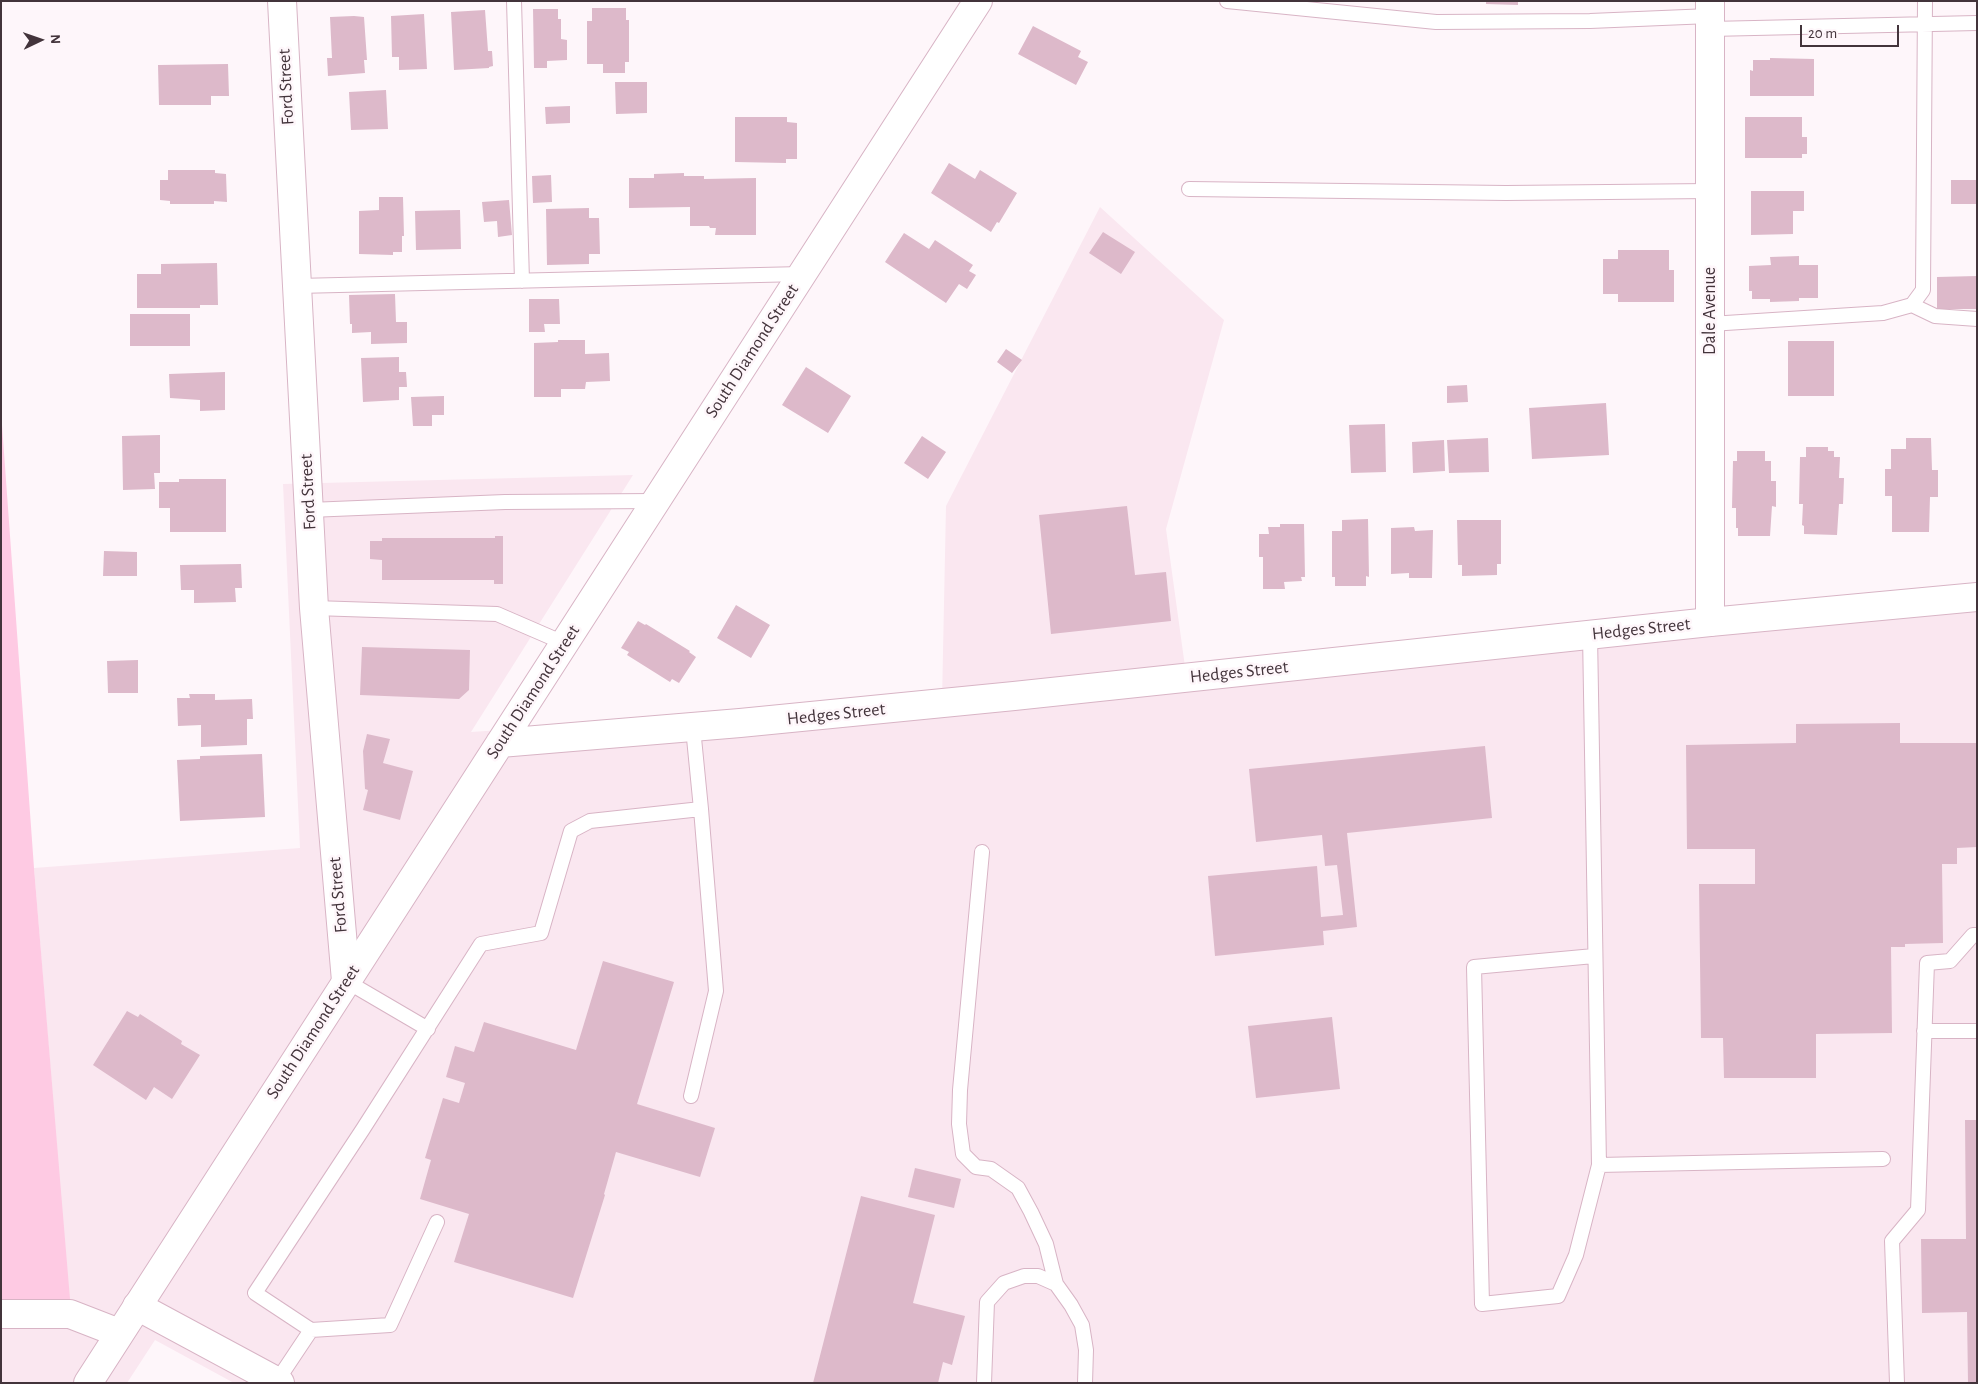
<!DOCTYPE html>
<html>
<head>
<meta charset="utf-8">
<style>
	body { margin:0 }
	#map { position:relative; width:1978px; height:1384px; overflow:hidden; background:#fef6fa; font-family:"Alegreya Sans",sans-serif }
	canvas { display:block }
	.frame { position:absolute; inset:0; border:2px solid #43343b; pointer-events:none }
	.north { position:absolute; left:15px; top:15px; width:50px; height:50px; -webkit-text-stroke:4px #fef6fa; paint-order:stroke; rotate:87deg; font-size:14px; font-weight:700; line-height:20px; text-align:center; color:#43343b }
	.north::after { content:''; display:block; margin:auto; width:18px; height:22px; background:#43343b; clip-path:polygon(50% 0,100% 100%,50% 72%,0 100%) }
	.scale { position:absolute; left:1800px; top:25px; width:99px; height:22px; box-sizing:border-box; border:2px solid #43343b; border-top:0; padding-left:6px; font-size:15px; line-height:18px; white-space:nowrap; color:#43343b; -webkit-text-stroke:4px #fef6fa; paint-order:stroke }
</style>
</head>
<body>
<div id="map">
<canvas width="1978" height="1384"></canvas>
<div class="frame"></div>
<div class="north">N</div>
<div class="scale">20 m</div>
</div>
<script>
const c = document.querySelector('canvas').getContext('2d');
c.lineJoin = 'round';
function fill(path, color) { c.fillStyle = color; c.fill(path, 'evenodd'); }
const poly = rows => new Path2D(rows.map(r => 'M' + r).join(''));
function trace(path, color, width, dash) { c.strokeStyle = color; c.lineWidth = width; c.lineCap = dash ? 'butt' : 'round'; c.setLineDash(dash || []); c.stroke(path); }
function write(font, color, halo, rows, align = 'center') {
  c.font = font + ' "Alegreya Sans",sans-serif'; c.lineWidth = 5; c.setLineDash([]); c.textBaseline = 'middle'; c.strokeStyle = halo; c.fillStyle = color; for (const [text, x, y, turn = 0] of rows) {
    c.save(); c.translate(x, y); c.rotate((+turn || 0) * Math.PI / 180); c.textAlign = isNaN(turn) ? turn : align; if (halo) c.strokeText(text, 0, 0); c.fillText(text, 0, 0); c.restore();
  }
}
const built = poly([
	[1100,207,1224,320,1166,529,1186,674,1977,586,1977,1383,234,1383,155,1340,127,1383,1,1383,1,1311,70,1311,34,868,300,848,283,484,633,475,471,732,942,701,946,506]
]);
const green = poly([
	[1,411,34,868,71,1311,1,1311]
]);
const building = poly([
	[1486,1,1518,1,1518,5,1486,4],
	[592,8,626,8,626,20,629,20,629,62,625,62,625,73,603,73,603,64,587,64,587,21,592,21],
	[533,9,558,9,558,19,561,19,561,39,567,40,567,60,547,61,547,68,534,68],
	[485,10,488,51,492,51,493,66,489,67,489,68,454,70,451,12],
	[424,14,427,69,399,70,399,57,392,57,391,16],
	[354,16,364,17,367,60,364,60,365,73,328,76,327,58,332,58,330,17],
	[1033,26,1081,51,1078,57,1088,62,1076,85,1018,54],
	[1770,58,1814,59,1814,96,1750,96,1750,70,1753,71,1753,60,1770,60],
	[228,64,229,96,211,96,211,105,159,105,158,65],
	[615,82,647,82,647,113,616,114],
	[386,90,388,129,351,130,349,92],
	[570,106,570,123,546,124,545,107],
	[735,117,787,117,787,122,797,123,797,159,786,159,786,163,735,162],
	[1745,117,1802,117,1802,137,1807,137,1807,154,1802,154,1802,158,1745,158],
	[949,163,975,179,980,170,1017,193,999,223,997,222,991,232,931,193],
	[168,170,215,170,215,173,226,174,227,202,214,201,214,204,170,204,170,201,160,200,160,180,168,180],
	[684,173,684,176,704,176,704,179,756,178,756,235,715,235,716,228,710,228,709,226,690,226,690,207,629,208,629,178,654,178,654,174],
	[551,175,552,202,533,203,532,176],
	[1951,180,1977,180,1977,204,1951,204],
	[1751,191,1804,191,1804,211,1793,211,1793,234,1751,235],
	[379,197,403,197,404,236,402,236,402,252,393,252,393,255,359,254,359,211,379,210],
	[509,200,512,235,498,237,497,221,484,222,482,202],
	[589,208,589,218,599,218,600,254,589,254,589,264,547,265,546,209],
	[460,210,461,249,416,250,415,211],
	[1103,232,1135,252,1121,274,1089,253],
	[904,233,929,249,935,240,973,265,969,271,976,275,967,289,959,284,946,303,885,262],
	[1618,250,1669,250,1669,270,1674,270,1674,302,1618,302,1618,294,1603,294,1603,259,1618,259],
	[1799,256,1799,265,1818,265,1818,298,1799,298,1799,301,1770,302,1770,299,1752,299,1752,291,1749,291,1749,266,1771,265,1770,257],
	[217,263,218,305,200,305,200,308,137,308,137,274,161,274,161,264],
	[1977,276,1977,309,1937,309,1937,277],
	[395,294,396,322,407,322,407,343,371,344,371,332,352,333,352,324,350,324,349,295],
	[529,299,559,299,560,324,544,324,545,332,529,332],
	[130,314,190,314,190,346,130,346],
	[558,340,585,340,585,354,609,353,610,381,586,382,585,389,561,389,561,397,534,397,534,343,558,342],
	[1788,341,1834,341,1834,396,1788,396],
	[1006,349,1022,360,1012,373,997,362],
	[399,357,399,372,406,372,407,387,399,387,399,400,363,402,361,358],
	[806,367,851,396,828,433,782,405],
	[225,372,225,410,200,411,200,400,170,398,169,374],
	[1467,385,1468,402,1447,403,1447,386],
	[444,396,444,415,432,415,432,426,413,426,411,397],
	[1606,403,1609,455,1532,459,1529,408],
	[1385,424,1386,472,1351,473,1349,425],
	[160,435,160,473,154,473,155,489,123,490,122,436],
	[922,436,946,452,928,479,904,463],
	[1488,438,1489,472,1449,473,1447,440],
	[1906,438,1931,438,1932,470,1938,470,1938,497,1930,497,1929,532,1892,532,1892,496,1885,496,1885,469,1891,469,1891,449,1906,449],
	[1444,440,1445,471,1413,473,1412,442],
	[1806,447,1828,447,1828,451,1834,451,1834,457,1840,457,1839,478,1844,478,1843,504,1839,504,1837,535,1804,534,1804,526,1802,525,1803,504,1799,504,1800,457,1806,457],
	[1737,451,1765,451,1765,461,1771,461,1771,481,1776,481,1776,507,1772,506,1770,536,1738,536,1738,528,1736,528,1736,508,1732,508,1733,461,1737,461],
	[179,479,226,479,226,532,170,532,170,508,159,508,159,482,179,482],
	[1127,506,1135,575,1166,572,1171,621,1051,634,1039,515],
	[1368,519,1369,577,1366,576,1366,586,1335,586,1335,577,1332,577,1332,531,1342,531,1342,520],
	[1457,520,1501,520,1501,564,1497,564,1497,575,1462,576,1462,565,1458,565],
	[1280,524,1304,524,1305,577,1301,577,1302,581,1284,582,1285,589,1263,589,1263,557,1259,557,1259,534,1269,534,1268,527,1280,527],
	[1414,527,1415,531,1433,530,1432,578,1409,578,1409,573,1391,574,1391,528],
	[495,536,503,536,503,584,494,584,494,580,382,580,382,560,370,559,370,541,382,541,382,538,495,538],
	[104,551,137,552,137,576,103,576],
	[241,564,242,588,235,588,236,602,194,603,194,590,181,590,180,565],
	[736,605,770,625,751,658,717,638],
	[638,621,645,625,646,624,690,651,689,652,696,657,679,683,672,679,670,682,627,655,629,652,621,648],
	[362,647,470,650,469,690,459,699,360,695],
	[138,660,138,693,108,693,107,661],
	[189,694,215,694,215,700,252,699,253,719,247,719,247,745,201,747,201,725,178,726,177,698,190,698],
	[1900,723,1900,743,1977,743,1977,847,1957,848,1957,864,1942,864,1943,943,1905,944,1905,947,1891,947,1892,1033,1816,1034,1816,1078,1724,1078,1723,1038,1701,1038,1699,884,1755,884,1755,849,1687,849,1686,745,1796,743,1796,724],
	[367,734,390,739,383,763,413,771,400,820,363,810,368,790,365,789,363,751],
	[1485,746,1492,818,1347,833,1357,927,1323,931,1324,945,1215,956,1208,876,1317,866,1321,917,1343,915,1337,865,1325,866,1322,835,1256,842,1249,769],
	[262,754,265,817,180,821,177,760,200,759,200,756],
	[603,961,674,982,637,1104,715,1128,700,1177,616,1152,604,1194,605,1195,573,1298,454,1262,469,1214,420,1199,431,1160,425,1158,443,1098,459,1103,465,1083,446,1077,455,1046,474,1052,484,1022,576,1050],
	[127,1011,138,1017,140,1014,182,1041,181,1044,200,1055,172,1099,154,1087,146,1100,93,1065],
	[1332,1017,1340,1089,1256,1098,1248,1026],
	[1965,1120,1977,1120,1977,1383,1968,1383,1967,1312,1922,1313,1921,1239,1966,1239],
	[915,1168,961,1179,954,1208,908,1197],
	[861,1196,935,1215,913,1303,965,1316,952,1365,943,1362,938,1383,813,1383]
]);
const service = poly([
	[514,1,522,281],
	[1227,1,1436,22,1590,21,1710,16],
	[1710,29,1977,23],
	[1189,189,1506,193,1710,191],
	[297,286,802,274],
	[1912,305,1935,316,1977,319],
	[1710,324,1883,313,1912,305,1923,290,1925,1],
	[309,510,505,502,655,501],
	[314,608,497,614,564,643],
	[1590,634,1599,1165,1576,1255,1558,1296,1482,1304,1474,967,1594,956],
	[982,852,960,1090,959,1124,963,1154,976,1167,991,1169,1018,1188,1031,1212,1046,1244,1056,1284,1071,1305,1082,1325,1086,1350,1085,1383],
	[346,981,428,1029],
	[1924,1031,1977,1031],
	[691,1096,716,991,701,809],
	[1599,1165,1883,1159],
	[311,1330,390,1325,437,1222],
	[277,1381,311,1330,255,1293,363,1129,481,944,541,933,571,831,590,821,701,809,693,728],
	[984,1383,987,1302,1004,1283,1024,1276,1038,1276,1056,1284],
	[1897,1383,1892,1241,1918,1210,1927,963,1950,961,1973,935,1977,935]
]);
const minor = poly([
	[282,1,314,608,346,981],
	[1710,1,1710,622],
	[137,1306,280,1383],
	[1,1314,70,1314,119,1333]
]);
const tertiary = poly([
	[500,743,740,723,1014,696,1710,622,1977,597],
	[88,1383,978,1]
]);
const streetNames = [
	["Ford Street",286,87,-93],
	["Dale Avenue",1710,311,-90],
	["South Diamond Street",752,351,-57],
	["Ford Street",308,492,-93],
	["Hedges Street",1641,629,-6],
	["Hedges Street",1239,672,-6],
	["South Diamond Street",533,692,-57],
	["Hedges Street",836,714,-6],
	["Ford Street",338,895,-95],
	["South Diamond Street",313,1032,-57]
];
fill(built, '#fae7f0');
fill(green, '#fecae3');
fill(building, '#ddb9ca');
trace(service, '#d8b4c5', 16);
trace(minor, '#d8b4c5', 30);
trace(tertiary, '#d8b4c5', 30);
trace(service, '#fff', 14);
trace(minor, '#fff', 28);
trace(tertiary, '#fff', 28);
write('18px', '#43343b', '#fef6fa', streetNames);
</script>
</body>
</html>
